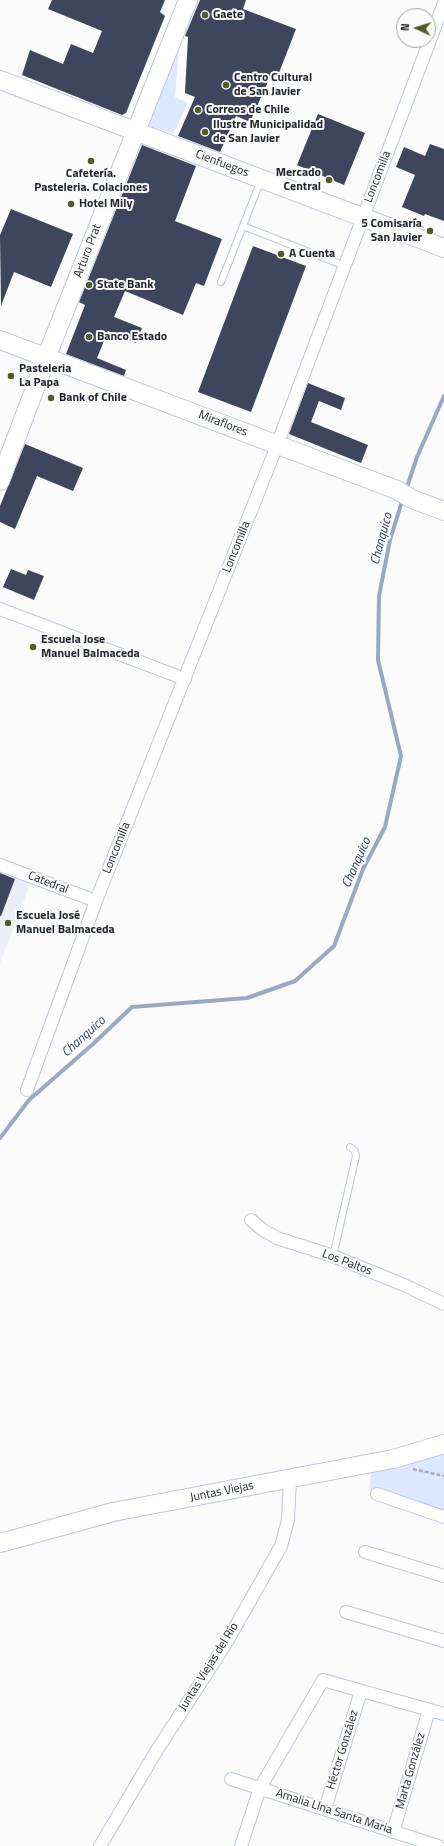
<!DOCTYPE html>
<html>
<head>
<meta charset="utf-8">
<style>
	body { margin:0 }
	#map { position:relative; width:444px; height:1846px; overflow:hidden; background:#fbfbfb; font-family:"Titillium Web",sans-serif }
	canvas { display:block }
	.north { position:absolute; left:396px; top:8px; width:40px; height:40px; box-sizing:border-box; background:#fbfbfb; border:1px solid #a3a5a9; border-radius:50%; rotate:274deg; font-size:11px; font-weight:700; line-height:16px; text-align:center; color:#1f242d }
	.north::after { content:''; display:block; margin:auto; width:14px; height:18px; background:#535b2a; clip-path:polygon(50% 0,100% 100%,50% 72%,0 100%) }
</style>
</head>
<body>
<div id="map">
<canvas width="444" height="1846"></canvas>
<div class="north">N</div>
</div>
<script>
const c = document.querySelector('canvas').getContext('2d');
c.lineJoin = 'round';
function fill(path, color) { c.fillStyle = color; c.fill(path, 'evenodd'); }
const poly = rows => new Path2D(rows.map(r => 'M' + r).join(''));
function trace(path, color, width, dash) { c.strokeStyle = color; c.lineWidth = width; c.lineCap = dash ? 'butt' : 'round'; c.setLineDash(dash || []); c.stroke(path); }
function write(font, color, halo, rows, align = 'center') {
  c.font = font + ' "Titillium Web",sans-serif'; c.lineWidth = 4; c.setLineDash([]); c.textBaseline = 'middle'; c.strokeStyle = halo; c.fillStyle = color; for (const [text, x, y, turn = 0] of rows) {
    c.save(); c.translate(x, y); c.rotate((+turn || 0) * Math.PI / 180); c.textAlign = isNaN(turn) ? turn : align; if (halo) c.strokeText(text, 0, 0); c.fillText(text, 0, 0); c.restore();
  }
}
const built = poly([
	[0,870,31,882,0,963]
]);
const green = poly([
	[180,32,175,97,188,103,173,134,142,123],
	[444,1451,444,1516,369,1490,371,1472]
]);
const stream = poly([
	[406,490,417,457,444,396],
	[0,1138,29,1100,93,1044,132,1007,247,998,295,981,334,946,363,869,385,827,401,756,378,660,379,596,390,540,403,498]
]);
const building = poly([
	[52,0,165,0,160,12,165,16,126,113,122,115,22,75,30,50,63,64,71,44,93,53,102,31,48,9],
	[200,0,246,0,243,9,296,29,277,78,271,75,250,122,236,116,220,152,178,136,195,97,185,93,188,37,185,36],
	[318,114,365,133,344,185,297,165],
	[430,144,444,149,444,221,425,214,424,216,402,207,415,175,396,167,404,147,425,156],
	[142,145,196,166,175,221,222,239,204,286,196,283,183,315,125,291,114,317,142,328,136,343,108,331,97,358,126,370,124,376,66,354,85,305,79,302],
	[11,209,73,234,51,287,14,272,1,306,0,235],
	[253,246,306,266,251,412,198,392],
	[308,383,345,398,341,410,319,401,311,422,368,445,361,463,289,434],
	[25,444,83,468,73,491,37,476,15,529,0,522,0,506],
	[11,569,26,575,28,570,44,576,34,600,3,587],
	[0,873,15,879,1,916,0,916]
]);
const path = poly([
	[413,1469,444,1476]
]);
const lane = poly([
	[243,226,345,266],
	[221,282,261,180],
	[333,1256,356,1156,355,1151,350,1147]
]);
const street = poly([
	[0,609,185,679],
	[0,865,96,901],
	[27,1090,96,901,274,453,444,3],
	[251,1220,263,1230,277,1238,333,1256,404,1285,444,1304],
	[377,1494,444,1517],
	[365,1552,444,1576],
	[346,1612,444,1641],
	[231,1779,438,1846],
	[325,1809,361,1691],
	[393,1832,429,1710],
	[100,1846,157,1750,225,1645,281,1546,288,1520,290,1479],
	[241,1846,260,1788,323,1680,444,1714]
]);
const secondary = poly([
	[0,80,444,248],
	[0,340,397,490,412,499,444,511],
	[0,481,52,343,188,0],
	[0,1543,113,1512,393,1459,444,1444]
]);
const markers = [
	[205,15,4,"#535b2a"],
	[226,85,4,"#535b2a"],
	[198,110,4,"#535b2a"],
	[205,132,4,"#535b2a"],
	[91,161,4,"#535b2a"],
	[329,180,4,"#535b2a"],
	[71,204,4,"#535b2a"],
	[430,231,4,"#535b2a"],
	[281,254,4,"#535b2a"],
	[89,285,4,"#535b2a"],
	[89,337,4,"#535b2a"],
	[11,376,4,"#535b2a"],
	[51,398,4,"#535b2a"],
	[33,647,4,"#535b2a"],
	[8,923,4,"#535b2a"]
];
const poiNames = [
	["Gaete",213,15],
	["Centro Cultural",234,78],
	["de San Javier",234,92],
	["Correos de Chile",206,110],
	["Ilustre Municipalidad",213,125],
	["de San Javier",213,139],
	["Mercado",321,173,"right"],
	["Central",321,187,"right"],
	["Cafetería.",91,174,"center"],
	["Pasteleria. Colaciones",91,188,"center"],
	["Hotel Mily",79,204],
	["5 Comisaría",422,224,"right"],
	["San Javier",422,238,"right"],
	["A Cuenta",289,254],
	["State Bank",97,285],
	["Banco Estado",97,337],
	["Pasteleria",19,369],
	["La Papa",19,383],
	["Bank of Chile",59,398],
	["Escuela Jose",41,640],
	["Manuel Balmaceda",41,654],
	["Escuela José",16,916],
	["Manuel Balmaceda",16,930]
];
const streetNames = [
	["Cienfuegos",222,164,21],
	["Loncomilla",378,177,-69],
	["Arturo Prat",88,251,-69],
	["Miraflores",223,424,21],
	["Loncomilla",237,547,-68],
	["Loncomilla",117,848,-68],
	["Catedral",48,883,21],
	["Los Paltos",347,1263,21],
	["Juntas Viejas",222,1492,-11],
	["Juntas Viejas del Río",209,1667,-58],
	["Héctor González",343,1750,-73],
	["Marta González",411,1771,-74],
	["Amalia Llna Santa Maria",334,1812,18]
];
const waterNames = [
	["Chanquico",382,539,-75],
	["Chanquico",357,863,-66],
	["Chanquico",84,1037,-42]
];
fill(built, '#ebeef5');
fill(green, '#dde7ff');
trace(stream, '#9ca8c3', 4);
fill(building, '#3d465c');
trace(lane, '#bbc6e0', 8);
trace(street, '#bbc6e0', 14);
trace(secondary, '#bbc6e0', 20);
trace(path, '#aaacaf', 2.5, [4, 2]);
trace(lane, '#fff', 6);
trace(street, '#fff', 12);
trace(secondary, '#fff', 18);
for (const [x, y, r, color] of markers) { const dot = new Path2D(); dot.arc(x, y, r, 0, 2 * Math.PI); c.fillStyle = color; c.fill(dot); trace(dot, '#fbfbfb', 1.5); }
write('bold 12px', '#1f242d', '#fbfbfb', poiNames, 'left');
write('12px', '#1f242d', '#fbfbfb', streetNames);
write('italic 13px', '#324169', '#fbfbfb', waterNames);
</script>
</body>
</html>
